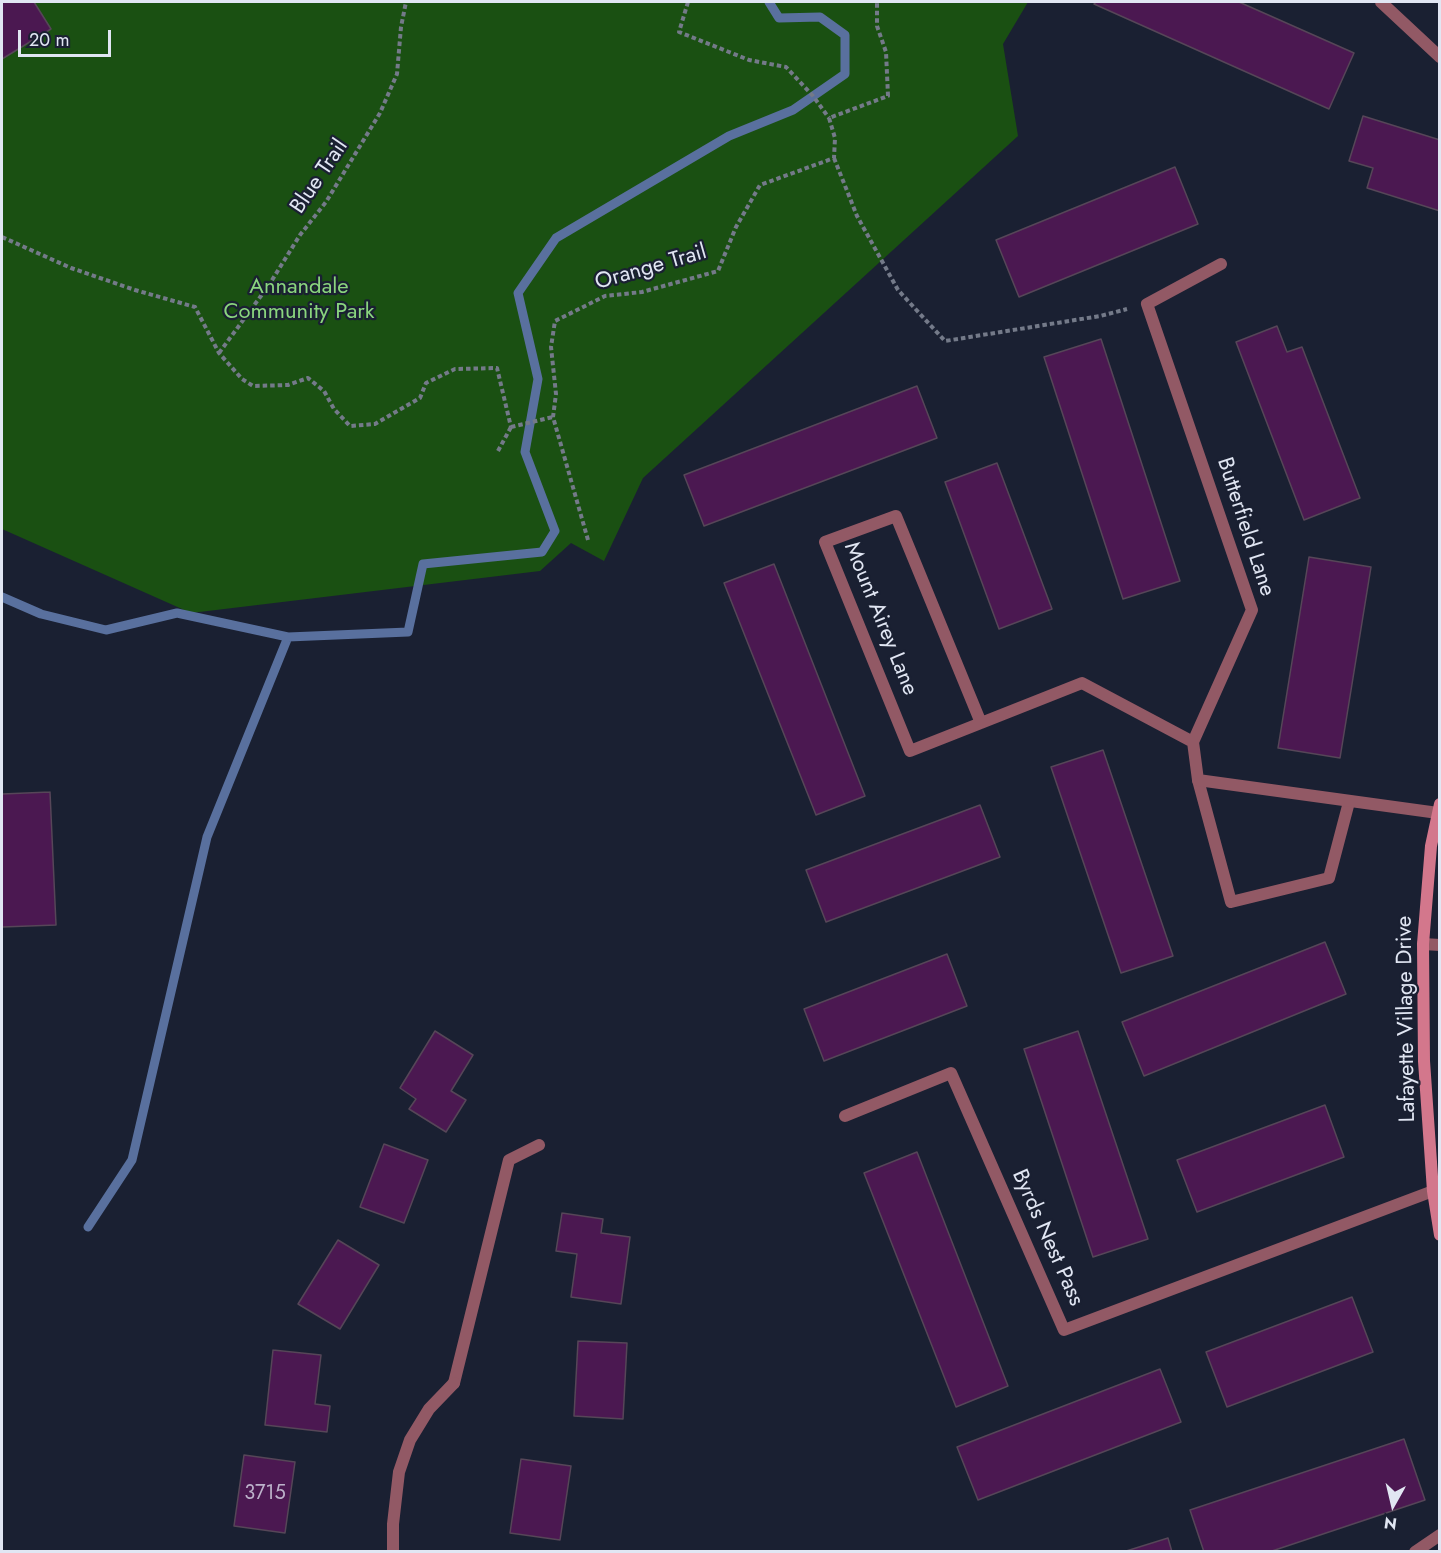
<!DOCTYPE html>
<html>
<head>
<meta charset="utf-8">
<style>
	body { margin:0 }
	#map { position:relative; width:1441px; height:1553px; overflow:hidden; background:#1a2032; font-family:Jost,sans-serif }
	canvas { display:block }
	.frame { position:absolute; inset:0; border:3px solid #e1e6f3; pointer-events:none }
	.north { position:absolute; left:1363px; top:1475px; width:60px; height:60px; -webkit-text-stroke:4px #1a2032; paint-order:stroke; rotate:188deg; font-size:16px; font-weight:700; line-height:24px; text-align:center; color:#e1e6f3 }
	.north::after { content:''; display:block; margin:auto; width:21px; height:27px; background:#e1e6f3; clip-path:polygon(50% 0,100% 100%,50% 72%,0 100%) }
	.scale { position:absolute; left:18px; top:30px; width:93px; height:27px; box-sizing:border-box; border:3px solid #e1e6f3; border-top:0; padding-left:8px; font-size:18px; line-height:21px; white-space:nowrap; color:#e1e6f3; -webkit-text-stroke:4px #1a2032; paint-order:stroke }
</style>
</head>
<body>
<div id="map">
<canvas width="1441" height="1553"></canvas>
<div class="frame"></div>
<div class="north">N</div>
<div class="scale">20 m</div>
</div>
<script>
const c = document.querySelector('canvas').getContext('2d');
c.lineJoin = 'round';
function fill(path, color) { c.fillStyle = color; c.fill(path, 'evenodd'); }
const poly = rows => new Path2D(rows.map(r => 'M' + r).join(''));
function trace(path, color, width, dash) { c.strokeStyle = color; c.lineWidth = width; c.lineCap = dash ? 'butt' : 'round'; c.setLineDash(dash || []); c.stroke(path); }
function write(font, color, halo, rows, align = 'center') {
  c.font = font + ' Jost,sans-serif'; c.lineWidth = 4.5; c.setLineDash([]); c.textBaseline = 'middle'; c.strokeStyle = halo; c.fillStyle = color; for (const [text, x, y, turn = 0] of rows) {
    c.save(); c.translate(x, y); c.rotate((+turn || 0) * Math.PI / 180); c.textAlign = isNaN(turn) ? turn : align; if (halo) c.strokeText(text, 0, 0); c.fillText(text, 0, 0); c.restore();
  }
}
const green = poly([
	[2,2,1028,2,1003,44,1018,136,643,478,604,561,571,543,540,571,191,613,2,529]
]);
const stream = poly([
	[2,597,41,614,106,630,177,613,288,637],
	[88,1227,132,1160,207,837,288,637,408,632,423,564,542,552,555,531,525,452,538,379,518,293,556,238,729,136,793,110,845,74,845,35,820,17,779,18,769,2]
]);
const building = poly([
	[2,2,34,2,51,29,2,59,2,2],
	[1096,2,1239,2,1354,53,1329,109,1094,4,1096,2],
	[1363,116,1440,140,1440,211,1367,188,1373,168,1349,161,1363,116],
	[1175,167,1198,224,1019,297,996,240,1175,167],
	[1277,326,1287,352,1302,347,1360,498,1304,520,1236,342,1277,326],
	[1101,339,1180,581,1123,599,1044,357,1101,339],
	[917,386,937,438,704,526,684,475,917,386],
	[997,463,1052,609,999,629,945,482,997,463],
	[1309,557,1371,567,1340,758,1278,748,1309,557],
	[774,564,865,796,816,815,724,583,774,564],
	[1103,750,1173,956,1121,973,1051,767,1103,750],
	[50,792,56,925,2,927,2,794,50,792],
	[980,805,1000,857,826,922,806,870,980,805],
	[1325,942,1346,994,1144,1076,1122,1022,1325,942],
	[947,954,967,1006,824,1061,804,1009,947,954],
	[435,1031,473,1055,451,1091,466,1100,446,1132,409,1109,416,1099,400,1088,435,1031],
	[1078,1031,1148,1239,1093,1257,1024,1049,1078,1031],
	[1325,1105,1344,1157,1197,1212,1177,1160,1325,1105],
	[384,1144,428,1160,404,1223,360,1207,384,1144],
	[917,1152,1008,1386,956,1407,864,1173,917,1152],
	[562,1213,603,1219,601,1233,630,1237,621,1304,571,1297,577,1254,556,1251,562,1213],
	[338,1240,379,1265,340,1329,298,1304,338,1240],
	[1352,1297,1373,1352,1227,1407,1206,1352,1352,1297],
	[578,1341,627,1343,623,1419,574,1416,578,1341],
	[273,1350,321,1355,315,1404,330,1406,327,1432,265,1425,273,1350],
	[1160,1369,1181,1422,978,1500,957,1447,1160,1369],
	[1404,1439,1425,1500,1269,1552,1204,1552,1190,1510,1404,1439],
	[244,1455,295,1462,285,1533,234,1526,244,1455],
	[521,1459,571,1466,560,1540,510,1533,521,1459],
	[1168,1538,1172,1552,1123,1552,1168,1538]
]);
const path = poly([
	[688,2,679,32,749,60,786,67,813,96,829,118],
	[834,158,857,216,898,290,945,341,1100,316,1127,309],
	[2,237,71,268,135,290,195,307,219,353,242,379,253,386,288,385,308,378,324,391,334,409,350,426,375,424,420,398,426,383,455,369,497,368,511,427],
	[219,353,269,285,300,235,326,202,380,113,397,74,401,27,406,2],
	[511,427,553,417],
	[498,451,511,427],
	[588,540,553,417,556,394,551,347,555,321,605,296,642,292,718,271,736,227,760,185,834,158,835,138,829,118,888,96,886,52,877,26,877,2]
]);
const lane = poly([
	[1198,780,1231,902,1329,878,1349,802],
	[454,1383,509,1160,539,1145]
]);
const street = poly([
	[1381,2,1440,57],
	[1221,264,1147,304,1252,610,1193,742,1198,780,1438,813],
	[981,723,896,516,825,542,910,751,981,723,1082,683,1193,742],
	[1423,944,1440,945],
	[845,1116,951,1073,1064,1330,1433,1191],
	[393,1552,393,1524,399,1472,410,1440,429,1409,454,1383],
	[1415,1552,1440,1535]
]);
const secondary = poly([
	[1440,804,1431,846,1423,944,1424,1061,1433,1191,1440,1235]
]);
const numberNames = [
	["3715",265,1494]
];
const streetNames = [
	["Blue Trail",320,177,-56],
	["Orange Trail",651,268,-16],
	["Butterfield Lane",1245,527,72],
	["Mount Airey Lane",880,619,68],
	["Lafayette Village Drive",1407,1019,-91],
	["Byrds Nest Pass",1047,1238,66]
];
const parkNames = [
	["Annandale",299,288],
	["Community Park",299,313]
];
fill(green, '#1a5012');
trace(stream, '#59709e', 9);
fill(building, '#4b1851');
trace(building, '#564658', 1.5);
trace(path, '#747a89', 4, [4.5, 3]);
trace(lane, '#925965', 12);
trace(street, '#925965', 12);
trace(secondary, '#d3778c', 12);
write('20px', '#bcb2ca', null, numberNames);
write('22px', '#e1e6f3', '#1a2032', streetNames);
write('22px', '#8ad57e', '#1a2032', parkNames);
</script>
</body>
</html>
